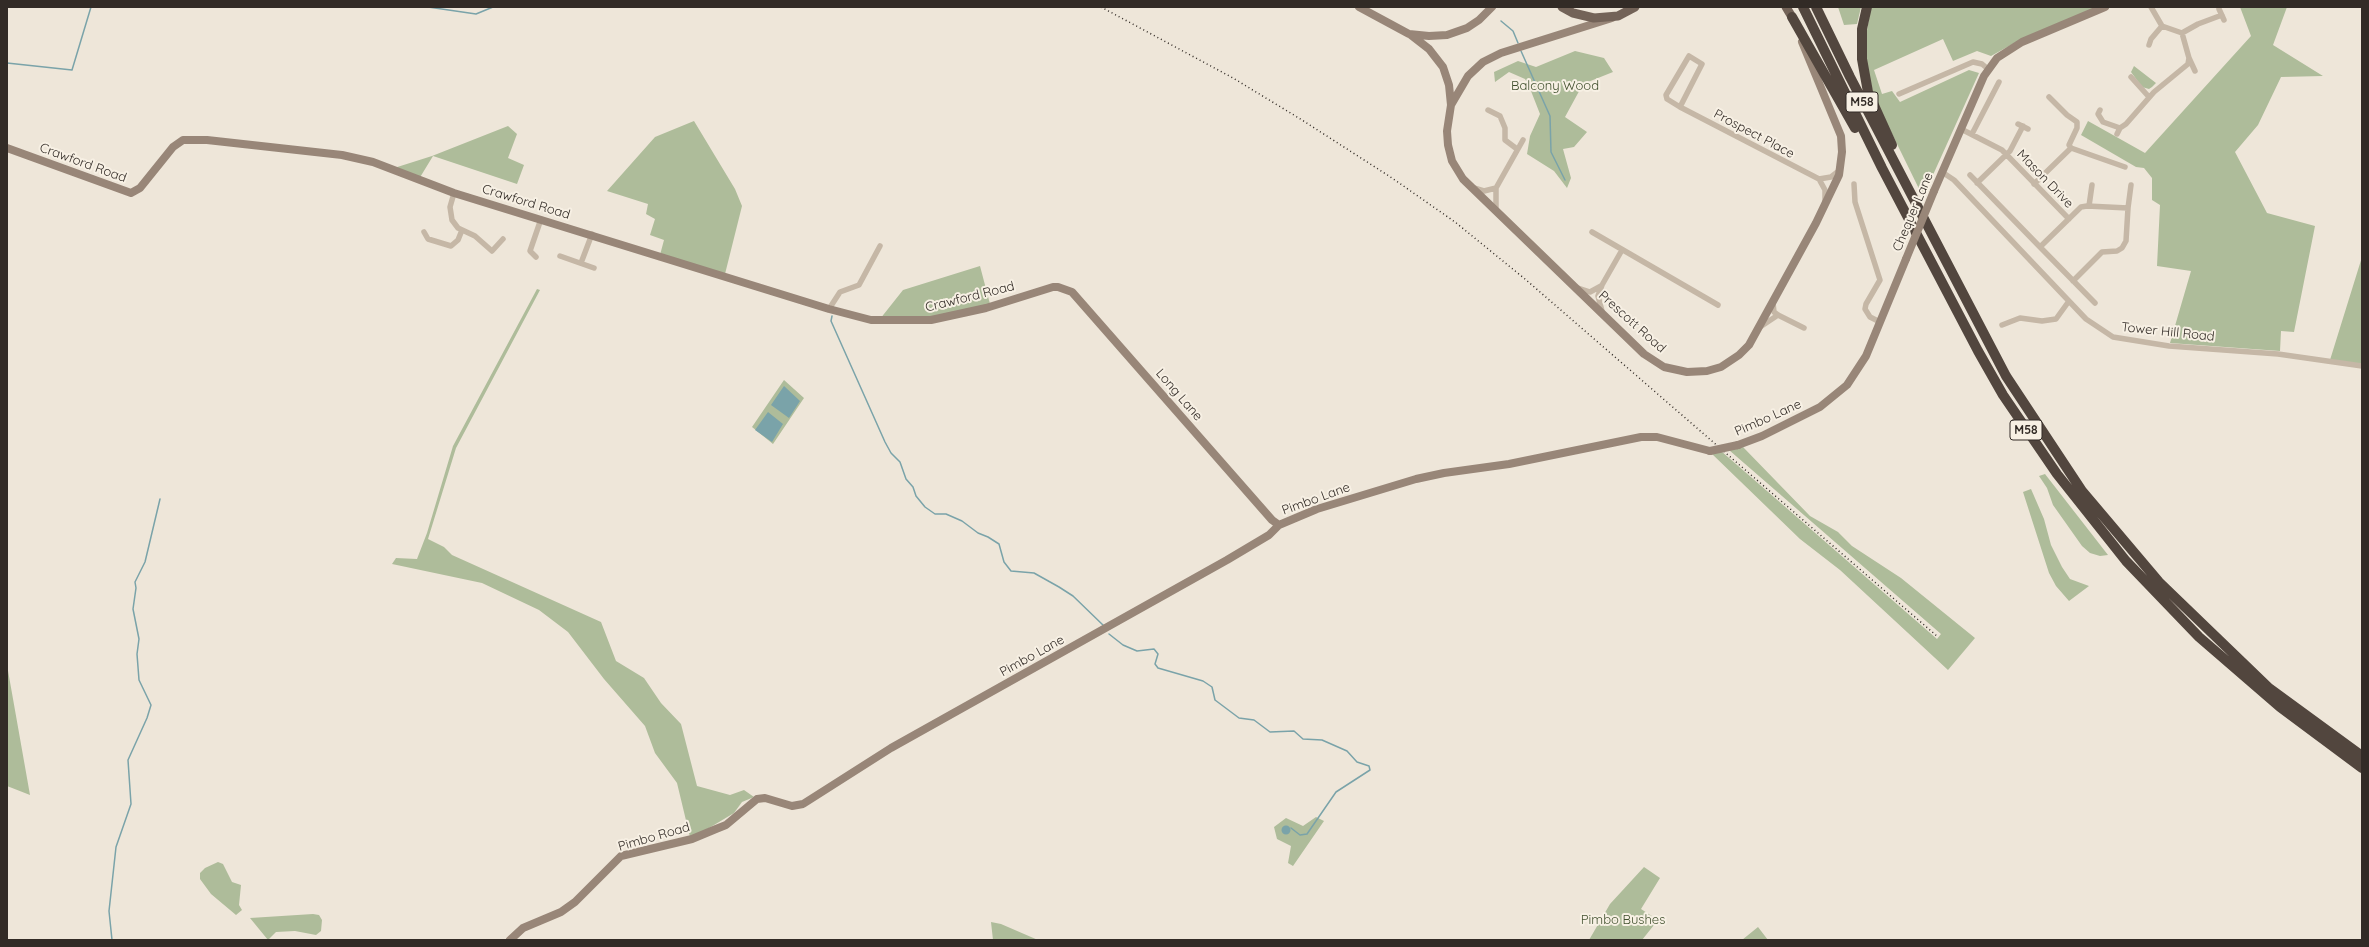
<!DOCTYPE html>
<html>
<head>
<meta charset="utf-8">
<style>
	body { margin:0 }
	#map { position:relative; width:2369px; height:947px; overflow:hidden; background:#eee6d9; font-family:Quicksand,sans-serif }
	canvas { display:block }
	.frame { position:absolute; inset:0; border:8px solid #322b26; pointer-events:none }
</style>
</head>
<body>
<div id="map">
<canvas width="2369" height="947"></canvas>
<div class="frame"></div>
</div>
<script>
const c = document.querySelector('canvas').getContext('2d');
c.lineJoin = 'round';
function fill(path, color) { c.fillStyle = color; c.fill(path, 'evenodd'); }
const poly = rows => new Path2D(rows.map(r => 'M' + r).join(''));
function trace(path, color, width, dash) { c.strokeStyle = color; c.lineWidth = width; c.lineCap = dash ? 'butt' : 'round'; c.setLineDash(dash || []); c.stroke(path); }
function write(font, color, halo, rows, align = 'center') {
  c.font = font + ' Quicksand,sans-serif'; c.lineWidth = 4; c.setLineDash([]); c.textBaseline = 'middle'; c.strokeStyle = halo; c.fillStyle = color; for (const [text, x, y, turn = 0] of rows) {
    c.save(); c.translate(x, y); c.rotate((+turn || 0) * Math.PI / 180); c.textAlign = isNaN(turn) ? turn : align; if (halo) c.strokeText(text, 0, 0); c.fillText(text, 0, 0); c.restore();
  }
}
const green = poly([
	[1838,7,1861,7,1857,24,1844,25],
	[1871,7,2097,7,2018,41,1991,56,1977,51,1953,61,1943,39,1874,70,1882,94,1892,91,1900,102,1969,70,1979,73,1923,197,1874,97,1867,66,1866,36],
	[2240,7,2287,7,2273,45,2323,76,2281,77,2258,125,2235,152,2267,213,2315,226,2294,332,2281,331,2280,351,2170,343,2191,271,2157,266,2160,205,2152,200,2152,178,2144,168,2136,167,2081,135,2088,121,2145,153,2251,36],
	[1575,51,1604,58,1613,72,1583,84,1565,117,1587,132,1574,147,1563,149,1571,178,1567,188,1554,171,1527,154,1530,136,1540,114,1529,86,1525,79,1509,72,1495,82,1494,72,1518,61,1536,67],
	[2134,66,2156,83,2152,87,2149,89,2142,87,2131,72],
	[694,121,735,189,742,206,725,274,660,255,664,240,650,235,655,219,646,214,648,204,607,191,655,137],
	[508,126,517,134,508,158,524,165,517,184,433,156,419,179,391,169,432,156],
	[2362,257,2362,366,2330,360],
	[980,266,990,304,931,318,880,319,903,290],
	[537,289,540,290,456,448,428,539,444,547,452,555,601,622,616,661,644,678,661,703,681,724,697,786,730,795,744,790,754,797,742,802,734,813,699,834,690,837,677,783,655,753,645,726,604,679,568,632,539,610,482,583,392,564,396,558,417,559,427,533,453,446],
	[784,380,804,398,773,444,752,427],
	[1743,447,1810,516,1838,532,1852,546,1901,578,1975,638,1948,670,1840,570,1800,539,1711,453,1721,451,1937,639,1941,634,1729,450],
	[2045,474,2108,555,2100,556,2090,553,2082,546,2053,505,2047,488,2039,476],
	[2031,489,2044,519,2051,545,2062,567,2070,579,2089,586,2069,601,2056,586,2049,573,2023,492],
	[7,665,30,795,7,786],
	[1316,817,1324,821,1293,866,1288,863,1291,846,1277,839,1274,827,1286,818,1303,826],
	[218,862,223,864,232,882,241,885,239,905,242,910,236,915,211,894,200,879,200,873,205,868],
	[1644,867,1660,878,1641,909,1658,920,1642,940,1589,940,1610,904],
	[313,914,319,915,322,920,321,931,316,935,295,931,276,932,268,940,250,918],
	[991,922,1001,924,1038,940,993,940],
	[1758,927,1768,940,1742,940]
]);
const water = poly([
	[784,386,800,401,789,418,771,405],
	[768,412,783,424,772,442,755,430],
	'1281.5 830a4.5 4.5 0 1 1 9 0a4.5 4.5 0 1 1-9 0Z'
]);
const stream = poly([
	[428,7,476,14,493,7],
	[1501,21,1513,31,1518,43],
	[1521,51,1550,116,1551,152,1565,180],
	[7,63,72,70,91,7],
	[832,316,831,321,885,442,891,453,900,462,906,479,913,487,916,496,925,507,935,514,946,514,962,521,978,533,988,537,999,544,1004,562,1011,571,1034,573,1059,587,1073,596,1104,626],
	[1109,634,1123,645,1137,651,1154,649,1158,654,1155,664,1158,668,1203,681,1212,687,1215,700,1239,718,1254,720,1270,732,1294,731,1303,739,1322,740,1347,751,1357,762,1369,766,1370,770,1336,792,1307,834,1300,835,1291,828],
	[112,940,109,911,116,847,131,804,128,760,147,718,151,705,139,680,137,654,139,639,133,609,136,588,135,582,145,562,160,499]
]);
const street = poly([
	[2151,7,2162,26,2182,33,2198,24,2222,15],
	[2219,9,2224,20],
	[2149,45,2151,39,2162,26],
	[2189,58,2195,71],
	[2131,77,2149,97],
	[1899,94,1973,62,1982,64,1988,69],
	[2049,97,2067,115,2077,122,2077,128,2069,145,2071,148],
	[1680,107,1702,64,1689,56,1666,95,1667,99,1680,107,1819,179,1825,190,1825,201],
	[1488,110,1500,116,1505,128,1505,140,1517,149],
	[2100,110,2098,114,2103,122,2120,128,2126,124,2154,92,2188,64,2189,58,2182,33],
	[2018,124,2028,129],
	[1961,129,2002,150,2069,219],
	[1972,134,1999,82],
	[2117,134,2120,128],
	[1942,172,1954,180,2086,319,2113,337,2169,346,2278,354,2362,366],
	[1970,175,2040,247],
	[1819,179,1831,177,1840,170],
	[1977,183,2010,151,2023,126],
	[1854,184,1855,202,1880,280,1866,304,1865,309,1870,317,1880,322],
	[2034,184,2071,148,2125,167],
	[1474,188,1484,191,1496,188],
	[454,193,450,207,452,220,458,228,475,236,492,251,503,239],
	[2089,206,2092,185],
	[1496,211,1496,188,1523,140],
	[424,232,428,239,451,246,458,240,462,230],
	[1592,232,1718,305],
	[560,256,594,268],
	[536,257,530,251,541,219],
	[581,263,592,234],
	[2073,281,2102,252,2117,251,2122,248,2126,241,2128,208],
	[1578,288,1590,292,1601,286],
	[1773,303,1774,312,1778,315,1804,328],
	[2095,303,2040,247,2081,207,2087,206,2128,208,2131,185],
	[829,309,840,292,859,285,880,246],
	[1602,311,1598,296,1602,285,1622,250],
	[2002,325,2020,318,2042,321,2056,319,2069,301],
	[1760,327,1778,315]
]);
const secondary = poly([
	[1359,7,1409,34,1429,36,1447,35,1467,28,1479,20,1492,7],
	[1612,18,1501,53,1483,62,1468,76,1451,105,1447,131,1448,145,1452,161,1463,179,1644,354,1664,367,1687,372,1707,371,1721,367,1739,355,1749,345,1816,223,1839,175,1842,152,1841,136,1802,42],
	[1411,35,1429,49,1443,67,1449,85,1451,105],
	[7,148,131,193,140,188,173,147,183,140,207,140,342,155,373,162,454,193,829,309,871,320,931,320,986,308,1053,287,1058,287,1072,292,1272,520,1279,525],
	[1934,191,1984,76,1997,58,2022,42,2105,7],
	[1738,445,1762,436,1820,407,1847,385,1866,356,1906,259],
	[510,940,523,928,561,912,575,902,621,856,692,839,716,829,726,825,757,799,765,798,792,806,803,804,891,748,1227,560,1269,535,1279,525,1317,509,1416,479,1444,473,1509,464,1641,437,1657,437,1710,451]
]);
const primary = poly([
	[1562,7,1573,13,1594,18,1618,16,1635,7],
	[1786,7,1792,17]
]);
const highway = poly([
	[1803,7,1882,168,1978,351,2003,395,2057,474,2126,561,2199,637,2280,707,2362,768],
	[1816,7,1850,77,2006,376,2082,491,2159,582,2269,688,2362,756],
	[1867,7,1862,29,1862,59,1868,92,1892,145],
	[1792,17,1855,128]
]);
const rail = poly([
	[1101,7,1233,78,1302,120,1392,178,1455,222,1525,279,1938,637]
]);
const secondaryBridge = poly([
	[1906,259,1934,191],
	[1710,451,1738,445]
]);
const shields = [
	[1862,102,32],
	[2026,430,32]
];
const shieldNames = [
	["M58",1862,102],
	["M58",2026,430]
];
const parkNames = [
	["Balcony Wood",1555,86],
	["Pimbo Bushes",1623,920]
];
const streetNames = [
	["Prospect Place",1754,134,28],
	["Crawford Road",83,163,20],
	["Mason Drive",2045,179,46],
	["Crawford Road",526,202,17],
	["Chequer Lane",1913,212,-67],
	["Crawford Road",970,297,-14],
	["Prescott Road",1632,322,42],
	["Tower Hill Road",2168,332,6],
	["Long Lane",1179,395,49],
	["Pimbo Lane",1768,418,-24],
	["Pimbo Lane",1316,499,-20],
	["Pimbo Lane",1032,656,-29],
	["Pimbo Road",654,837,-16]
];
fill(green, '#aebc9a');
fill(water, '#7aa3a9');
trace(stream, '#7aa3a9', 1.5);
trace(street, '#c5b7a6', 5.5);
trace(secondary, '#988678', 8);
trace(primary, '#736358', 9);
trace(highway, '#52463e', 10);
trace(rail, '#322b26', 1.5, [1, 3]);
trace(secondaryBridge, '#988678', 8);
for (const [x, y, w] of shields) { const box = new Path2D(); box.roundRect(x - w / 2, y - 10, w, 20, 3); c.fillStyle = '#f7f0e4'; c.fill(box); trace(box, '#322b26', 1); }
write('bold 12px', '#322b26', null, shieldNames);
write('13px', '#3f4e2c', '#f7f0e4', parkNames);
write('13px', '#322b26', '#f7f0e4', streetNames);
</script>
</body>
</html>
